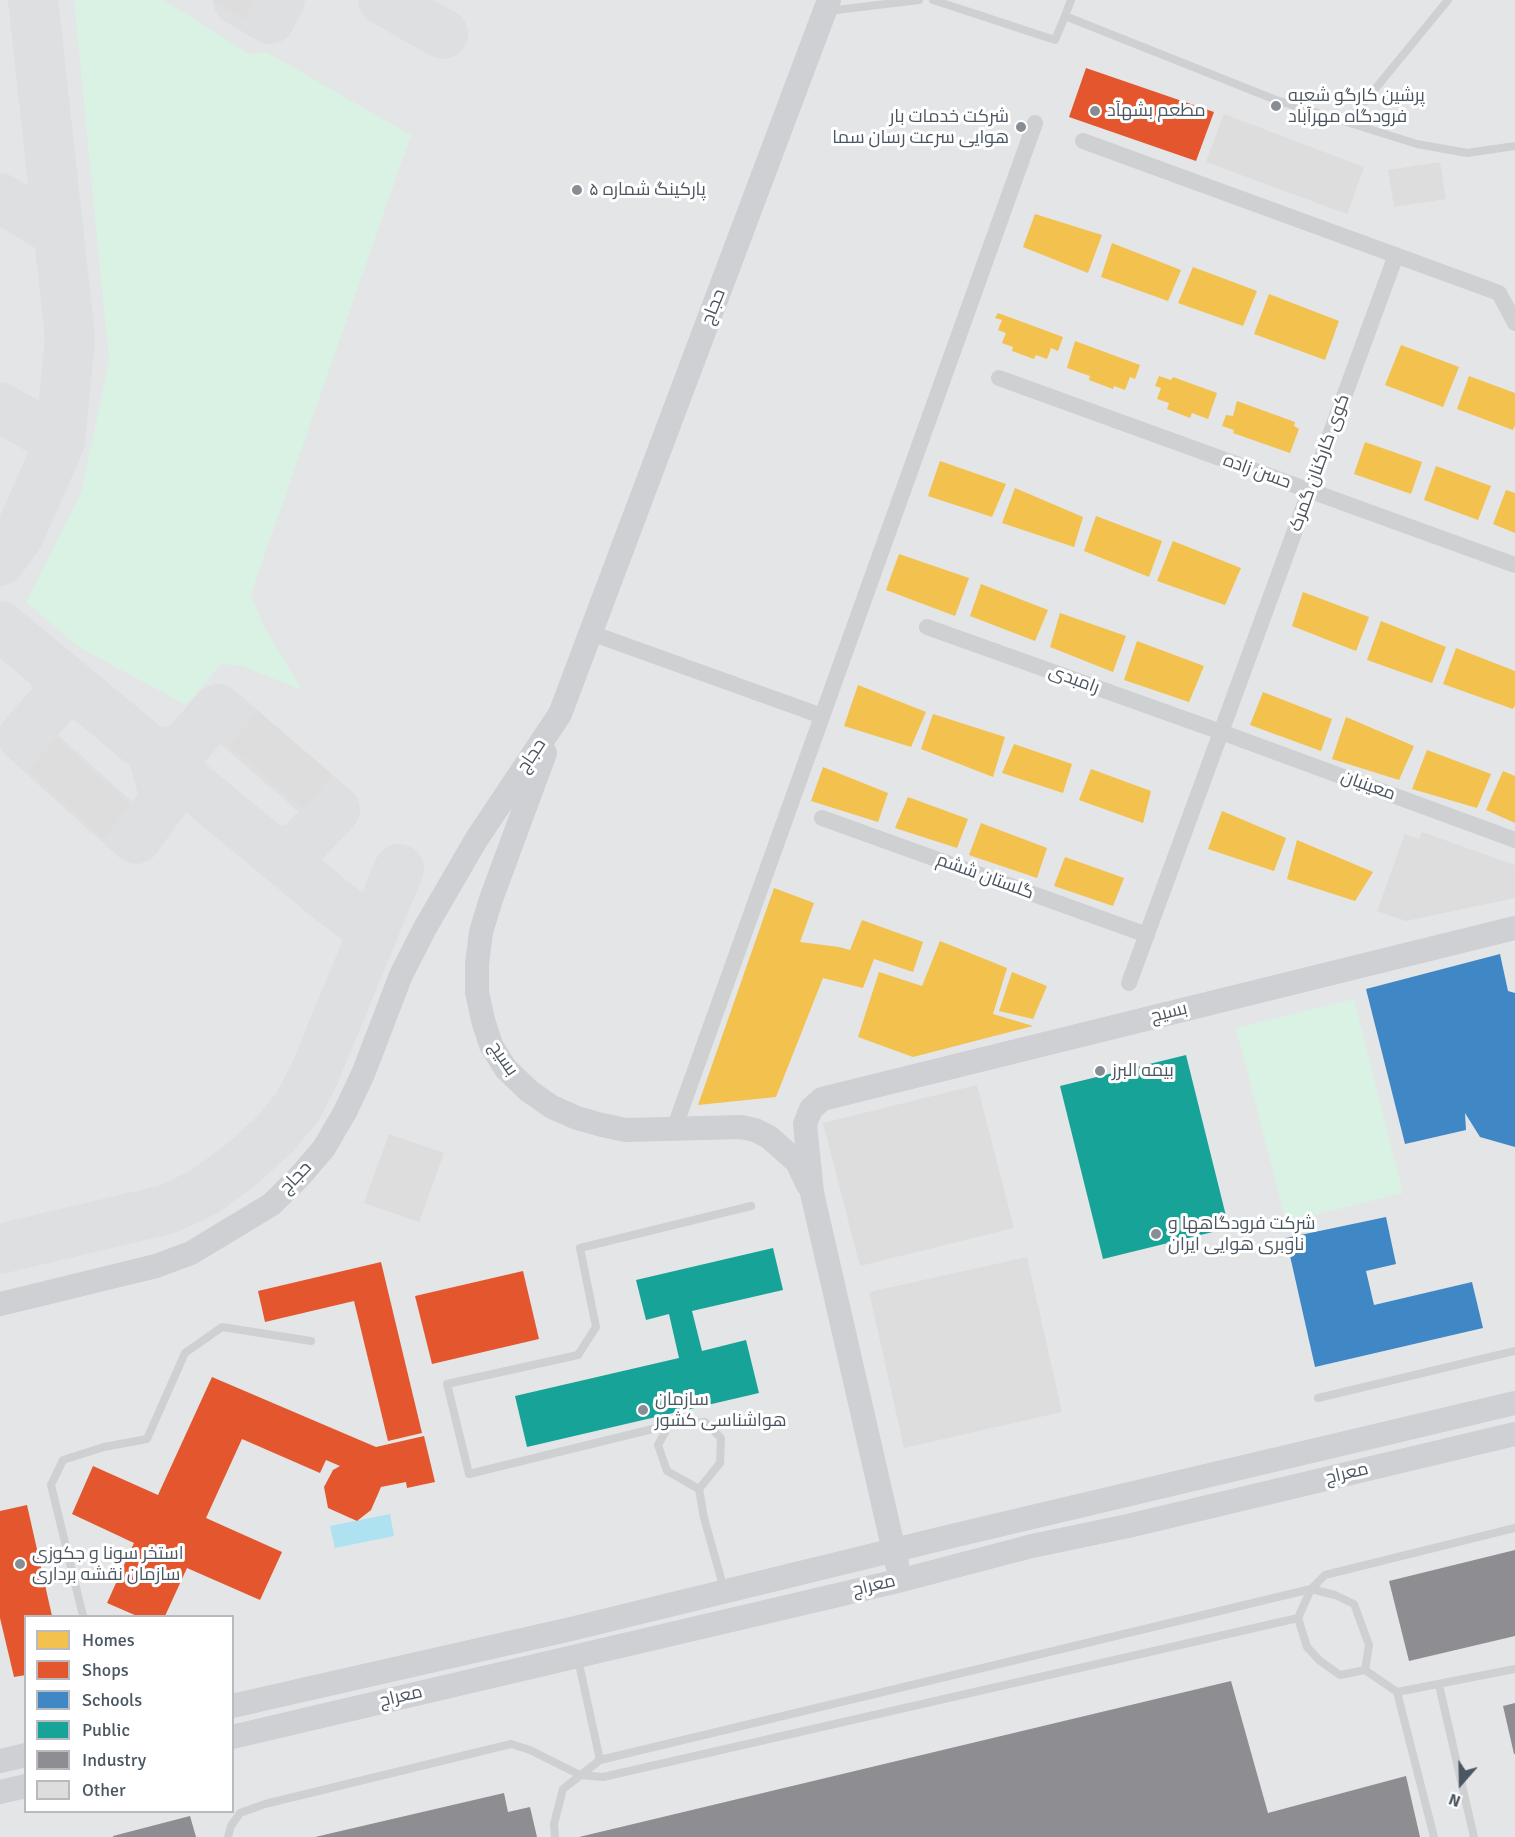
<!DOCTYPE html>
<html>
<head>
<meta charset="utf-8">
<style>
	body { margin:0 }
	#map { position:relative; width:1515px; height:1837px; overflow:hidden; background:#f4f4f4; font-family:Signika,sans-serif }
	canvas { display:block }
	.legend { position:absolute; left:24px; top:1615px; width:210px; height:198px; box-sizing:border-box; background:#fff; border:2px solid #b7bbc0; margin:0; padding:8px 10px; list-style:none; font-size:18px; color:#4a5661 }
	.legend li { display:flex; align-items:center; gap:12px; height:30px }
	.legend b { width:30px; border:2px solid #b7bbc0 }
	.north { position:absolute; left:1431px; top:1753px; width:60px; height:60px; -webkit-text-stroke:4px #fff; paint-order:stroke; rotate:200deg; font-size:16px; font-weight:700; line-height:24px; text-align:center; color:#4a5661 }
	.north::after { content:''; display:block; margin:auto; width:21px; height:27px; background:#4a5661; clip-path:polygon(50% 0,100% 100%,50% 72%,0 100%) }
</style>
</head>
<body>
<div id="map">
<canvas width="1515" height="1837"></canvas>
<ul class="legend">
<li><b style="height:16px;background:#f2c14e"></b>Homes</li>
<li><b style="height:16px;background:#e4572e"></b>Shops</li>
<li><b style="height:16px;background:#3f88c5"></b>Schools</li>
<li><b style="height:16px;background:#17a398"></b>Public</li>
<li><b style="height:16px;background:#8d8d92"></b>Industry</li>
<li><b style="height:16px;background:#ddddde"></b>Other</li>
</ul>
<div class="north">N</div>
</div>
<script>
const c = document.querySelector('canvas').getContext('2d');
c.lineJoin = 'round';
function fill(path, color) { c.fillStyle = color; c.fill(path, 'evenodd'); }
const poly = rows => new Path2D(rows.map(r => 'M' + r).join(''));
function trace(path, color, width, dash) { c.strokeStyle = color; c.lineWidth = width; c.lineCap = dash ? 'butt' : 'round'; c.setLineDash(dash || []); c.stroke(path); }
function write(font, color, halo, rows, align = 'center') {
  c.font = font + ' Signika,Cairo,sans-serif'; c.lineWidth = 6; c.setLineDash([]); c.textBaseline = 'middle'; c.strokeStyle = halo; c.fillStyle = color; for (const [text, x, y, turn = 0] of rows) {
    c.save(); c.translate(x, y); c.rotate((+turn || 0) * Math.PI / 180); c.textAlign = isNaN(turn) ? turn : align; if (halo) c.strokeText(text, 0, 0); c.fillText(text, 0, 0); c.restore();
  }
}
const airport = poly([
	[0,0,1515,0,1515,1837,0,1837],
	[26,1616,232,1616,232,1812,26,1812]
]);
const green = poly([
	[74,0,164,0,249,54,266,52,411,135,251,594,263,625,302,690,242,666,221,664,186,705,77,646,26,602,81,493,109,361],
	[1354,999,1403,1193,1286,1222,1236,1028]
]);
const water = poly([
	[390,1514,394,1536,335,1548,330,1526]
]);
const homes = poly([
	[1035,214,1102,235,1088,273,1023,247],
	[1112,243,1181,270,1168,301,1101,277],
	[1193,267,1257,291,1243,326,1178,303],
	[1269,294,1339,321,1325,360,1254,334],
	[998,313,1063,337,1058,351,1051,348,1047,359,1036,355,1034,359,1012,351,1013,347,1002,343,1006,333,998,330,1002,320,995,318],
	[1075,341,1140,365,1135,379,1130,377,1125,390,1114,386,1113,389,1089,380,1090,376,1067,368],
	[1401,345,1459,367,1443,407,1385,385],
	[1159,376,1171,380,1173,377,1217,393,1208,419,1192,413,1190,418,1167,409,1169,403,1157,399,1161,388,1155,386],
	[1469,376,1515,393,1515,425,1513,430,1457,409],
	[1237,401,1295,422,1294,426,1299,429,1290,453,1233,433,1234,430,1222,426,1226,415,1233,416],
	[1365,442,1422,462,1411,494,1354,474],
	[940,461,1006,484,992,517,928,496],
	[1436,466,1491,486,1478,520,1424,500],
	[1015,488,1083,517,1074,547,1002,523],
	[1506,490,1515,493,1515,533,1493,524],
	[1096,516,1162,541,1149,577,1084,551],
	[1173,541,1241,568,1225,605,1157,581],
	[899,554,969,578,955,616,886,590],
	[981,584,1048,610,1035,641,970,616],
	[1303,592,1369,617,1356,651,1292,626],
	[1060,613,1126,636,1113,672,1050,647],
	[1381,621,1446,647,1432,683,1367,660],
	[1137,641,1204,666,1189,702,1124,680],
	[1456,648,1515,671,1515,705,1513,709,1443,684],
	[858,685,926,712,911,747,844,726],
	[1263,692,1332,719,1321,751,1250,725],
	[933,714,1005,737,993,777,921,749],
	[1346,717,1414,746,1399,780,1332,759],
	[1014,744,1072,764,1063,793,1002,773],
	[1427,750,1491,774,1477,808,1412,789],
	[823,767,888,793,878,822,811,801],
	[1091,769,1151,791,1143,823,1079,800],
	[1503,771,1515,776,1515,823,1486,810],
	[908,797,968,819,957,848,895,828],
	[1222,811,1286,838,1274,871,1208,849],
	[981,823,1047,848,1037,878,969,855],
	[1297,840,1373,872,1355,901,1287,879],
	[1065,857,1124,878,1113,906,1054,886],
	[774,888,814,903,800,942,839,947,850,950,862,920,923,942,913,972,874,959,863,988,823,978,776,1097,698,1105],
	[940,941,1007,968,993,1014,1033,1026,913,1057,858,1037,879,972,922,986],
	[1012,972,1047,986,1033,1019,999,1011]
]);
const shops = poly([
	[1086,68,1214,112,1196,161,1069,117],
	[381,1262,422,1433,388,1441,354,1301,265,1322,258,1291],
	[523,1271,539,1339,432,1364,415,1296],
	[212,1377,376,1447,424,1436,435,1482,407,1488,406,1482,381,1487,371,1510,357,1521,328,1508,324,1487,333,1470,340,1466,326,1460,320,1473,242,1439,206,1518,282,1552,260,1600,187,1568,165,1616,137,1616,107,1603,134,1543,72,1514,93,1466,158,1495],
	[27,1505,52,1616,26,1616,26,1675,14,1677,0,1618,0,1511]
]);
const schools = poly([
	[1500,954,1508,991,1515,993,1515,1147,1480,1137,1465,1113,1466,1130,1405,1144,1366,989],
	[1386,1217,1396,1264,1366,1271,1374,1305,1472,1282,1483,1328,1315,1367,1286,1238]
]);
const public = poly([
	[1186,1055,1229,1228,1103,1259,1060,1086],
	[773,1248,783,1290,692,1311,702,1351,746,1340,759,1393,527,1447,515,1396,679,1358,669,1314,646,1320,636,1280]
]);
const industry = poly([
	[1515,1550,1515,1636,1409,1661,1389,1581],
	[1231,1681,1268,1813,1406,1776,1420,1837,579,1837],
	[1515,1703,1515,1754,1514,1754,1503,1706],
	[504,1793,508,1812,530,1807,537,1837,315,1837],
	[190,1816,196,1837,113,1837,113,1836]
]);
const taxiway = poly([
	[238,0,270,19,280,0],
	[383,0,443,34],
	[0,198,59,233],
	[0,407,60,442],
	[0,561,19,535,60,442,70,337,33,0],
	[0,626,331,900,373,931],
	[55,671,58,697,23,737,136,839,165,799,152,751,180,752,218,709,335,810,294,852,269,849],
	[0,1249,168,1209,204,1192,242,1164,276,1133,298,1106,314,1075,399,869]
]);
const building = poly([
	[212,0,255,0,244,19],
	[1224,114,1364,167,1347,214,1206,162],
	[1440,162,1446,199,1394,207,1388,170],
	[258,712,332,774,303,809,229,746],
	[57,738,131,806,103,838,28,770],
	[1422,832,1515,865,1515,898,1406,921,1377,911,1405,834,1419,839],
	[977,1085,1014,1228,860,1266,823,1123],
	[389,1134,444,1153,419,1222,364,1203],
	[1027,1257,1062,1412,904,1448,869,1292]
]);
const lane = poly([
	[933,0,1055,40,1065,16,1276,100,1417,144,1467,153,1515,146],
	[828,11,919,0],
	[1065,16,1071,0],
	[1348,122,1448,0],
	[1318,1398,1515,1351],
	[669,1425,469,1474,447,1384,578,1355,596,1327,580,1248,751,1206],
	[699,1489,720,1463,721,1438,705,1422,669,1425,658,1445,667,1471,699,1489,704,1518,724,1589],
	[83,1616,51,1485,63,1460,104,1447,147,1439,185,1353,222,1327,311,1341],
	[578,1659,600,1760],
	[1365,1670,1369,1645,1354,1604,1335,1595,1311,1589,1298,1618,1307,1647,1320,1661,1340,1675,1365,1670,1397,1692,1515,1669],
	[1439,1685,1474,1837],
	[1397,1692,1434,1837],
	[228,1837,231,1826,240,1813,265,1804,511,1744,530,1750,580,1775,603,1777,1298,1618],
	[555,1837,554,1824,563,1789,600,1760,1311,1589,1325,1575,1515,1528]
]);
const street = poly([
	[1083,141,1499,293,1515,323],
	[999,378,1515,565],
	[927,627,1221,732,1515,840],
	[591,633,822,716],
	[822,818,1147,935],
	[1129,983,1396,255],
	[674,1129,1035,123]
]);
const secondary = poly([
	[545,753,491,899,481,932,477,964,477,992,483,1020,491,1045,506,1069,529,1091,552,1107,577,1118,602,1125,626,1130,741,1127,755,1130,769,1137,797,1162,808,1185],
	[0,1304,156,1266,191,1253,272,1204,301,1175,324,1148,345,1112,363,1074,401,975,425,928,476,840,560,714,829,0],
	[897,1564,812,1193,805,1124,811,1109,822,1099,1515,928],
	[232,1706,571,1629,952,1536,1515,1403],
	[232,1737,902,1580,1032,1546,1128,1526,1515,1434],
	[0,1761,26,1755],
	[0,1792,26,1786]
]);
const markers = [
	[1276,106,6,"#868d94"],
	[1095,111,6,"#868d94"],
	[1021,127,6,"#868d94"],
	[577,190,6,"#868d94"],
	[1100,1071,6,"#868d94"],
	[1156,1234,6,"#868d94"],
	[643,1410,6,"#868d94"],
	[20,1564,6,"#868d94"]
];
const poiNames = [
	["پرشین کارگو شعبه",1288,96],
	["فرودگاه مهرآباد",1288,117],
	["مطعم بشهآد",1107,111],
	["شرکت خدمات بار",1009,117,"right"],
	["هوایی سرعت رسان سما",1009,138,"right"],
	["پارکینگ شماره ۵",589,190],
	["بیمه البرز",1112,1071],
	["شرکت فرودگاهها و",1168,1224],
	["ناوبری هوایی ایران",1168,1245],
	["سازمان",655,1400],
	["هواشناسی کشور",655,1421],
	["استخر سونا و جکوزی",32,1554],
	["سازمان نقشه برداری",32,1575]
];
const streetNames = [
	["حجاج",714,307,-69],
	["کوی کارکنان گمرک",1320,463,-70],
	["حسن زاده",1257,472,20],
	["رامبدی",1074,680,20],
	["حجاج",532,756,-56],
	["معینیان",1368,786,20],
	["گلستان ششم",985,877,20],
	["بسیج",1169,1013,-14],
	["بسیج",503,1059,56],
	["حجاج",296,1178,-46],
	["معراج",1347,1474,-13],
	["معراج",874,1586,-13],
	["معراج",401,1697,-13]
];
fill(airport, '#e4e5e7');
fill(green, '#d9f2e3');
fill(water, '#aee2f0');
fill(homes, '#f2c14e');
fill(shops, '#e4572e');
fill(schools, '#3f88c5');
fill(public, '#17a398');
fill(industry, '#8d8d92');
trace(taxiway, '#dedfe0', 50);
fill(building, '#ddddde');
trace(lane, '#ced0d2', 8);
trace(street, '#ced0d2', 16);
trace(secondary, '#ced0d4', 24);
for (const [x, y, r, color] of markers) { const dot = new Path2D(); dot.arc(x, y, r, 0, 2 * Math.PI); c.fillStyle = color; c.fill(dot); trace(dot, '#fff', 2); }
write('18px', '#4a5661', '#fff', poiNames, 'left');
write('18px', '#4a5661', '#fff', streetNames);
</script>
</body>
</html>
